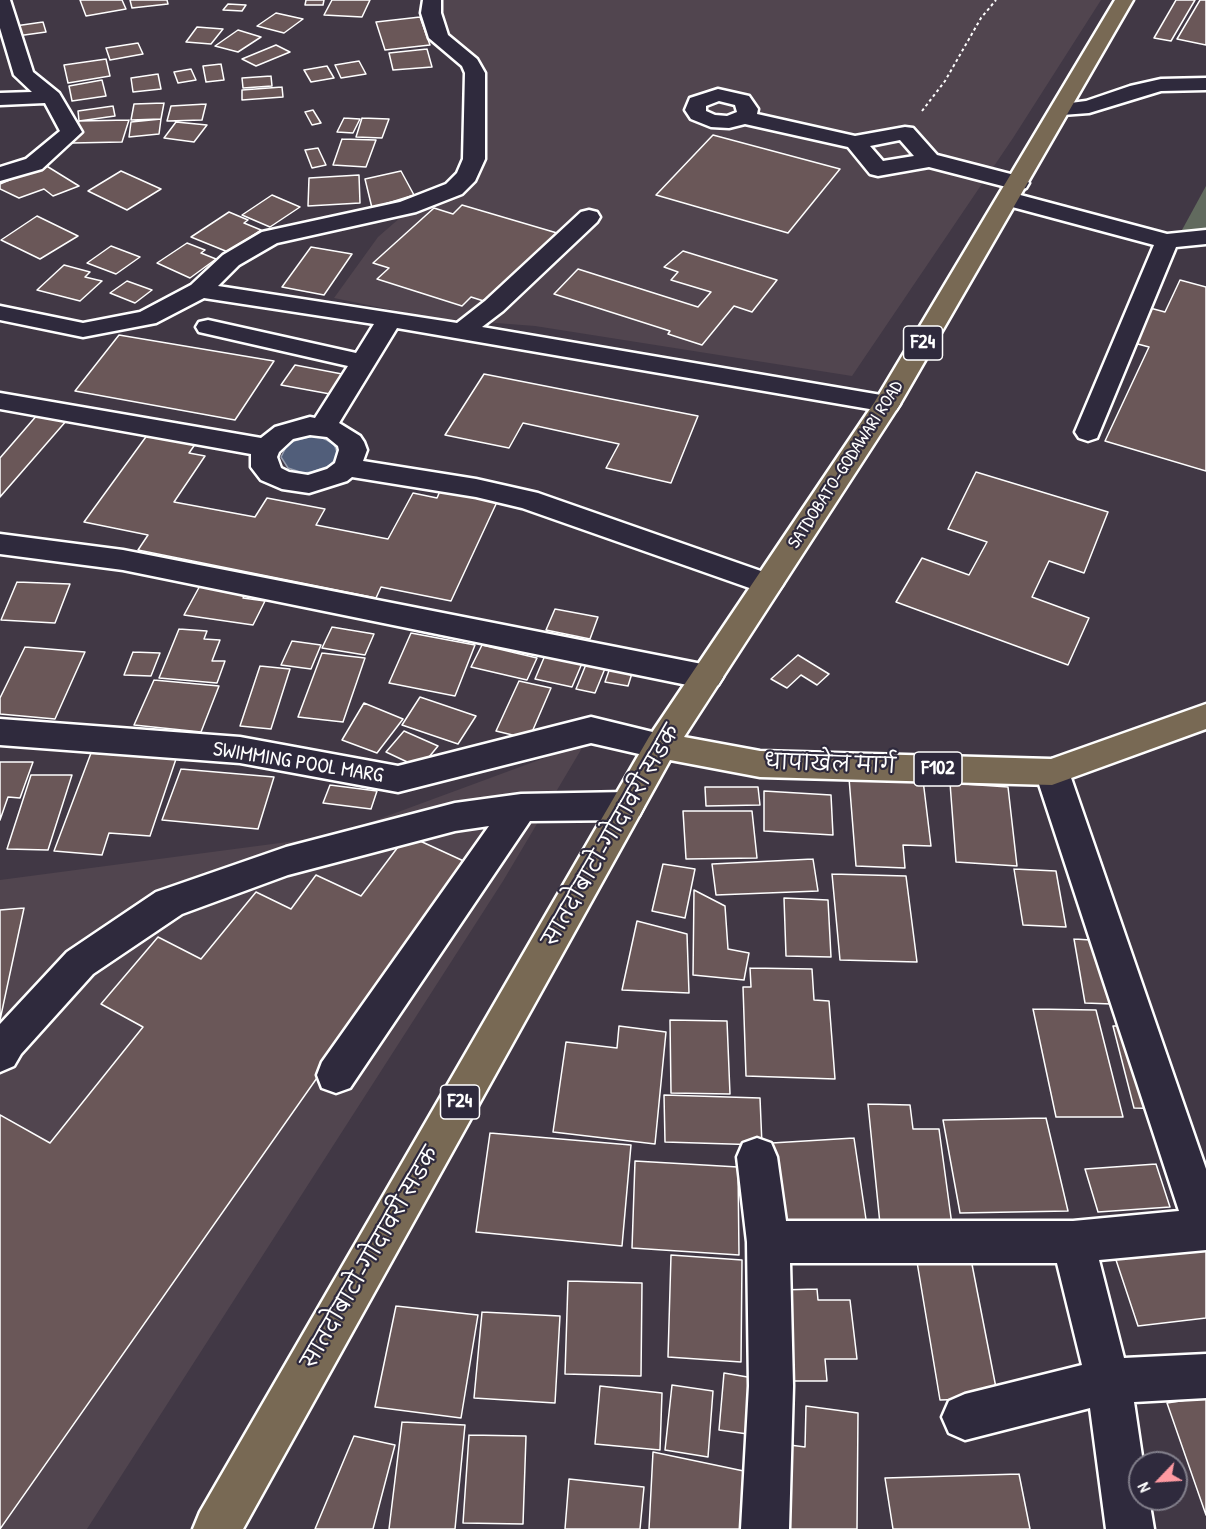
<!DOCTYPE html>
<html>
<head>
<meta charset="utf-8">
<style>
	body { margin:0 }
	#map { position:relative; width:1206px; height:1529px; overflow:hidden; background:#413845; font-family:"Patrick Hand",sans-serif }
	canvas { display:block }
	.north { position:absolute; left:1128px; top:1451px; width:60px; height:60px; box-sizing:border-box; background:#2f2a3d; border:2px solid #827f8b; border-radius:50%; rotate:245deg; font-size:16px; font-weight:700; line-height:24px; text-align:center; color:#fff }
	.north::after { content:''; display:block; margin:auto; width:21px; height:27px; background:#ff9aa2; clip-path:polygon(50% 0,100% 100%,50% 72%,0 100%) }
</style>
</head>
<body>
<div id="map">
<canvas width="1206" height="1529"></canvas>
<div class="north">N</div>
</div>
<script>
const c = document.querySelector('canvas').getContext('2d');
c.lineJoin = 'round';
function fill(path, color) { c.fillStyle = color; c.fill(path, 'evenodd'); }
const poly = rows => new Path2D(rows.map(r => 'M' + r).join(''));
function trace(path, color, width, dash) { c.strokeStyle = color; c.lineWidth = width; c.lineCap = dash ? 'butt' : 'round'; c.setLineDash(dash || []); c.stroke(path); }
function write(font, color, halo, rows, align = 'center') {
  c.font = font + ' "Patrick Hand","Playpen Sans Deva",sans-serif'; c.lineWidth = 4.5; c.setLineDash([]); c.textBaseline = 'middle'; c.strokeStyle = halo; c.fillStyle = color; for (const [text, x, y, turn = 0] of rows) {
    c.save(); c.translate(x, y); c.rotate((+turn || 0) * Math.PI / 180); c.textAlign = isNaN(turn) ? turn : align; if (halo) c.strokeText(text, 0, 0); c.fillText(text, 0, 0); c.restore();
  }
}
const built = poly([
	[442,0,1101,0,1013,138,852,376,535,326,431,318,334,298,378,237,409,210,467,189,480,172,486,141,487,77,479,64,447,35,442,23],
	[585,743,503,881,87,1529,0,1529,0,880,333,836]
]);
const green = poly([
	[1206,186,1206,236,1182,230]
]);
const water = poly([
	[312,436,321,437,334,444,338,455,334,461,329,466,312,472,303,473,288,468,281,457,287,445,294,441,312,436]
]);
const building = poly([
	[80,0,122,0,126,9,86,16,80,0],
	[130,0,167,0,168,4,132,8,130,0],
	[306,0,324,0,323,5,305,5,306,0],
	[332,0,370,0,362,17,324,15,332,0],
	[1176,0,1195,0,1171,41,1154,38,1176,0],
	[1200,0,1206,0,1206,45,1177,39,1200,0],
	[228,4,246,5,242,11,223,10,228,4],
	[276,13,303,19,284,33,257,26,276,13],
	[420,17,430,45,385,50,376,22,420,17],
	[43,22,46,32,17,36,15,26,43,22],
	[197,27,223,29,211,44,186,42,197,27],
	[238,30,261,37,238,52,215,46,238,30],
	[138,43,143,54,110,60,106,48,138,43],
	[276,45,290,52,256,66,242,59,276,45],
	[427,49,432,67,393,70,389,53,427,49],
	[106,59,110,76,68,83,64,65,106,59],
	[359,61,366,74,341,78,335,65,359,61],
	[221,64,224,80,206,82,203,66,221,64],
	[327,66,334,78,311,82,304,70,327,66],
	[191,69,196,80,178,83,174,72,191,69],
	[158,74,161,89,133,92,131,78,158,74],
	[271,76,272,86,243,88,242,78,271,76],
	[102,80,106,96,72,101,69,86,102,80],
	[282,87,283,97,242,100,242,90,282,87],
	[164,103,161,119,131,120,134,104,164,103],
	[206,104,202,120,167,121,171,106,206,104],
	[113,106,115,116,79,121,78,111,113,106],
	[313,110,321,123,312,125,305,112,313,110],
	[344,118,360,119,353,133,337,132,344,118],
	[362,118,389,119,382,138,356,137,362,118],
	[161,119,159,134,129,137,131,122,161,119],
	[129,120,122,142,72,143,79,121,129,120],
	[176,122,207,125,194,142,164,138,176,122],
	[713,135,840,169,788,233,656,195,713,135],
	[342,139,376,140,366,167,333,165,342,139],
	[318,148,326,165,312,168,305,150,318,148],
	[45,165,79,186,53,196,44,189,19,198,0,189,0,184,45,165],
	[121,171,161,189,127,210,88,191,121,171],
	[401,171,414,195,372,208,365,179,401,171],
	[359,175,360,203,308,206,309,178,359,175],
	[272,195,300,207,270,227,242,215,272,195],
	[462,205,557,233,490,303,471,297,462,306,377,279,389,268,373,263,434,208,453,214,462,205],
	[229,212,248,220,244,223,261,230,228,252,191,237,229,212],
	[37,216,78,236,40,259,1,240,37,216],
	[187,243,205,250,201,253,216,259,190,278,157,263,187,243],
	[111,246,140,257,116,274,87,263,111,246],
	[311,247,352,254,324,295,282,287,311,247],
	[683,251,777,280,752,312,734,306,702,345,668,334,670,331,554,294,578,269,698,307,711,292,671,280,678,272,664,267,683,251],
	[64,265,90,272,85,277,102,281,80,301,37,290,64,265],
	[1180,280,1206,287,1206,471,1105,441,1149,347,1134,343,1150,308,1165,312,1180,280],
	[127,281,152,290,135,303,110,293,127,281],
	[119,335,274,361,235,420,75,391,119,335],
	[295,365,342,374,330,394,281,385,295,365],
	[484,374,698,416,671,483,606,468,619,444,523,423,509,448,445,435,484,374],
	[38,414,67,420,0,497,0,458,38,414],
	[148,434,196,443,189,453,205,456,174,502,255,517,267,498,325,509,316,525,388,539,413,493,437,498,440,491,497,502,451,601,381,587,376,598,138,550,148,535,84,522,148,434],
	[976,472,1108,512,1084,573,1049,561,1032,597,1089,618,1068,665,896,602,922,558,969,575,987,542,948,529,976,472],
	[17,582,70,584,55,623,1,620,17,582],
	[202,582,248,589,243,598,265,601,253,625,184,615,202,582],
	[555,609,598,617,590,639,546,630,555,609],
	[332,627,374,634,365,655,322,648,332,627],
	[179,629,207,631,204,639,220,640,212,661,225,661,217,683,159,678,179,629],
	[411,633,475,645,455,696,389,683,411,633],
	[292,641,321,645,311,669,281,665,292,641],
	[482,645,537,658,527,680,471,667,482,645],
	[25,647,85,652,55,719,0,714,0,698,25,647],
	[133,652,160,653,151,676,124,675,133,652],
	[322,653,365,658,343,722,298,717,322,653],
	[546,653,583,661,572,687,535,679,546,653],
	[798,655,829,674,817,685,801,675,787,688,771,679,798,655],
	[587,662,606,666,595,693,576,689,587,662],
	[612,662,634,667,628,686,605,682,612,662],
	[260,666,290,669,271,729,240,726,260,666],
	[154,680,219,686,201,732,134,725,154,680],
	[519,681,551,688,529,739,496,731,519,681],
	[420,697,476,716,458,744,402,725,420,697],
	[364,703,403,719,377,753,342,740,364,703],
	[404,731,438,746,420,768,386,752,404,731],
	[91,753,176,759,150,836,109,833,102,855,54,851,91,753],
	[0,762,33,762,20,798,8,797,0,820,0,762],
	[181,769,274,777,258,829,162,820,181,769],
	[31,775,72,775,48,850,7,849,31,775],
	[849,778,923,780,931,846,903,845,905,868,856,866,849,778],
	[950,783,1008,787,1017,866,956,862,950,783],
	[330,785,377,791,371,809,323,803,330,785],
	[705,787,758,787,760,805,706,806,705,787],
	[764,791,831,795,833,835,764,831,764,791],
	[683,811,752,811,757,858,686,859,683,811],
	[407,835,468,863,0,1529,0,1115,50,1143,143,1027,101,1004,158,937,201,959,256,892,291,909,316,875,361,896,407,835],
	[813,859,818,891,716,895,712,864,813,859],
	[663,864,695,869,685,918,652,911,663,864],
	[1014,869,1056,871,1066,927,1023,925,1014,869],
	[832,874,906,876,917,962,840,960,832,874],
	[694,890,725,906,728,949,749,953,744,980,693,975,694,890],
	[784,898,828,900,831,957,786,956,784,898],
	[24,908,0,1020,0,910,24,908],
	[637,921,687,934,689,993,622,990,637,921],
	[1074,939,1125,942,1138,1005,1085,1003,1074,939],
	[750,968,812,969,814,1000,829,1001,835,1079,746,1076,743,987,751,987,750,968],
	[1033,1009,1096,1010,1123,1117,1056,1117,1033,1009],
	[670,1020,727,1021,730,1094,671,1093,670,1020],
	[619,1026,666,1032,655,1144,553,1132,566,1042,617,1048,619,1026],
	[1113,1026,1154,1026,1177,1109,1134,1108,1113,1026],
	[664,1095,760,1098,762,1145,665,1142,664,1095],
	[868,1104,910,1105,913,1129,939,1129,952,1225,880,1224,868,1104],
	[1046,1118,1068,1211,960,1213,943,1120,1046,1118],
	[490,1133,631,1145,622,1246,476,1232,490,1133],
	[854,1138,868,1233,768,1231,772,1143,854,1138],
	[635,1161,738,1167,739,1255,632,1248,635,1161],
	[1156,1164,1170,1207,1098,1212,1085,1169,1156,1164],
	[1206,1240,1206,1318,1138,1326,1113,1251,1206,1240],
	[969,1249,998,1398,940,1400,915,1250,969,1249],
	[671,1255,742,1260,741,1362,668,1357,671,1255],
	[568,1281,642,1283,641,1376,565,1374,568,1281],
	[817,1289,818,1300,850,1300,857,1359,825,1359,827,1381,788,1381,780,1290,817,1289],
	[396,1306,478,1315,461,1418,375,1407,396,1306],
	[482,1312,560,1316,555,1403,474,1398,482,1312],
	[724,1373,765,1380,762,1436,719,1430,724,1373],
	[672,1385,713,1391,708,1457,665,1450,672,1385],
	[600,1386,662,1393,660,1450,595,1444,600,1386],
	[1206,1397,1206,1515,1167,1403,1206,1397],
	[806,1406,858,1413,857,1529,772,1529,775,1443,805,1447,806,1406],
	[402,1422,465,1425,455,1529,389,1529,402,1422],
	[469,1435,526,1436,523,1524,463,1523,469,1435],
	[354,1436,395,1445,373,1529,315,1529,354,1436],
	[653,1452,758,1474,752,1529,649,1529,653,1452],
	[1019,1474,1030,1529,893,1529,885,1478,1019,1474],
	[569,1479,644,1487,640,1529,565,1529,569,1479]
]);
const path = poly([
	[922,111,945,81,981,18,996,0]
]);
const minor = poly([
	[0,0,10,0,33,72,59,93,82,132,42,169,0,181,0,167,26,159,60,131,45,103,0,105,0,93,32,92,14,75,0,28,0,0],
	[423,0,441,0,441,13,448,35,477,59,485,73,485,159,475,181,462,194,416,212,277,243,239,265,218,286,457,323,485,301,581,212,589,210,597,212,600,217,597,222,503,311,482,327,887,396,896,398,900,404,896,410,887,412,397,328,339,423,360,436,364,442,367,450,363,461,476,479,538,493,778,577,783,584,778,591,768,595,758,591,522,508,476,497,352,477,347,481,309,493,282,489,261,480,251,467,251,454,0,409,0,393,261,438,275,427,310,417,315,418,348,366,199,332,196,327,199,322,208,320,356,353,374,324,204,298,156,323,83,337,0,320,0,306,83,323,140,312,191,285,223,255,262,232,400,202,446,184,457,173,463,159,465,73,462,66,429,38,421,13,423,0],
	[310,435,327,437,338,446,339,450,335,463,327,469,308,475,289,472,281,468,277,457,279,452,293,439,310,435],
	[1206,78,1206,90,1161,91,1089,113,1062,115,1055,113,1052,109,1055,105,1086,101,1130,86,1161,79,1206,78],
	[718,89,749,96,758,109,757,114,855,136,905,127,913,128,937,155,1026,178,1029,183,1026,188,1018,190,929,167,878,176,870,174,848,147,745,124,729,128,711,127,691,119,685,110,690,98,718,89],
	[719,101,735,105,737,112,727,116,715,115,706,111,706,106,719,101],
	[900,140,914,156,883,161,870,146,900,140],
	[1009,192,1167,234,1206,230,1206,244,1176,247,1097,438,1088,441,1079,438,1075,432,1154,245,1001,204,998,199,1001,194,1009,192],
	[0,534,123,550,707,665,718,669,723,677,718,685,707,689,123,570,0,554,0,534],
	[591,717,673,737,677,746,673,755,661,759,591,743,398,792,240,763,0,745,0,719,240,737,398,766,591,717],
	[1052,759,1064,763,1069,772,1206,1169,1206,1250,1099,1260,1124,1358,1206,1354,1206,1398,1134,1402,1143,1463,1140,1463,1140,1499,1149,1499,1154,1529,1106,1529,1090,1408,965,1440,949,1433,942,1417,949,1401,965,1394,1082,1365,1057,1263,790,1263,793,1386,789,1529,741,1529,749,1386,747,1242,737,1157,743,1143,757,1138,771,1143,777,1157,786,1221,1073,1221,1179,1211,1035,772,1040,763,1052,759],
	[627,792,639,796,644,806,639,816,627,820,530,821,350,1088,336,1093,322,1088,317,1075,322,1062,489,826,455,831,288,875,182,914,93,974,21,1054,14,1066,0,1072,0,1024,67,952,156,892,286,847,455,803,521,794,627,792]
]);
const major = poly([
	[1115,0,1133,0,900,404,684,737,760,751,1051,759,1206,704,1206,729,1052,785,760,777,670,760,243,1529,193,1529,200,1512,649,737,874,403,1115,0]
]);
const farStreetnames = [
	["SATDOBATO-GODAWARI ROAD",846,465,-57]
];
const shields = [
	[923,343,39],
	[938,769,48],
	[460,1102,39]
];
const shieldNames = [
	["F24",923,343],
	["F102",938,769],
	["F24",460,1102]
];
const streetNames = [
	["SWIMMING POOL MARG",298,763,9],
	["धापाखेल मार्ग",830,765,2],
	["सातदोबाटो-गोदावरी सडक",612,836,-60],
	["सातदोबाटो-गोदावरी सडक",371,1258,-60]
];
fill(built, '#51454f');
fill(green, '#616a5e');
fill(water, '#515e7a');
trace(water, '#979eaf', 1.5);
fill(building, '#6a5758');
trace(building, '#fff', 1.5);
trace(minor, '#fff', 5);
trace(major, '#fff', 5);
trace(path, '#fff', 2, [3, 3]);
fill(minor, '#2f2a3d');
fill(major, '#786954');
write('18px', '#fff', '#2f2a3d', farStreetnames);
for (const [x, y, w] of shields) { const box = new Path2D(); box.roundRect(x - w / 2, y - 17, w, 34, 4.5); c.fillStyle = '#2f2a3d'; c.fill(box); trace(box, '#fff', 1.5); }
write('bold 20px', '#fff', null, shieldNames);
write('21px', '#fff', '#2f2a3d', streetNames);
</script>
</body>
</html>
